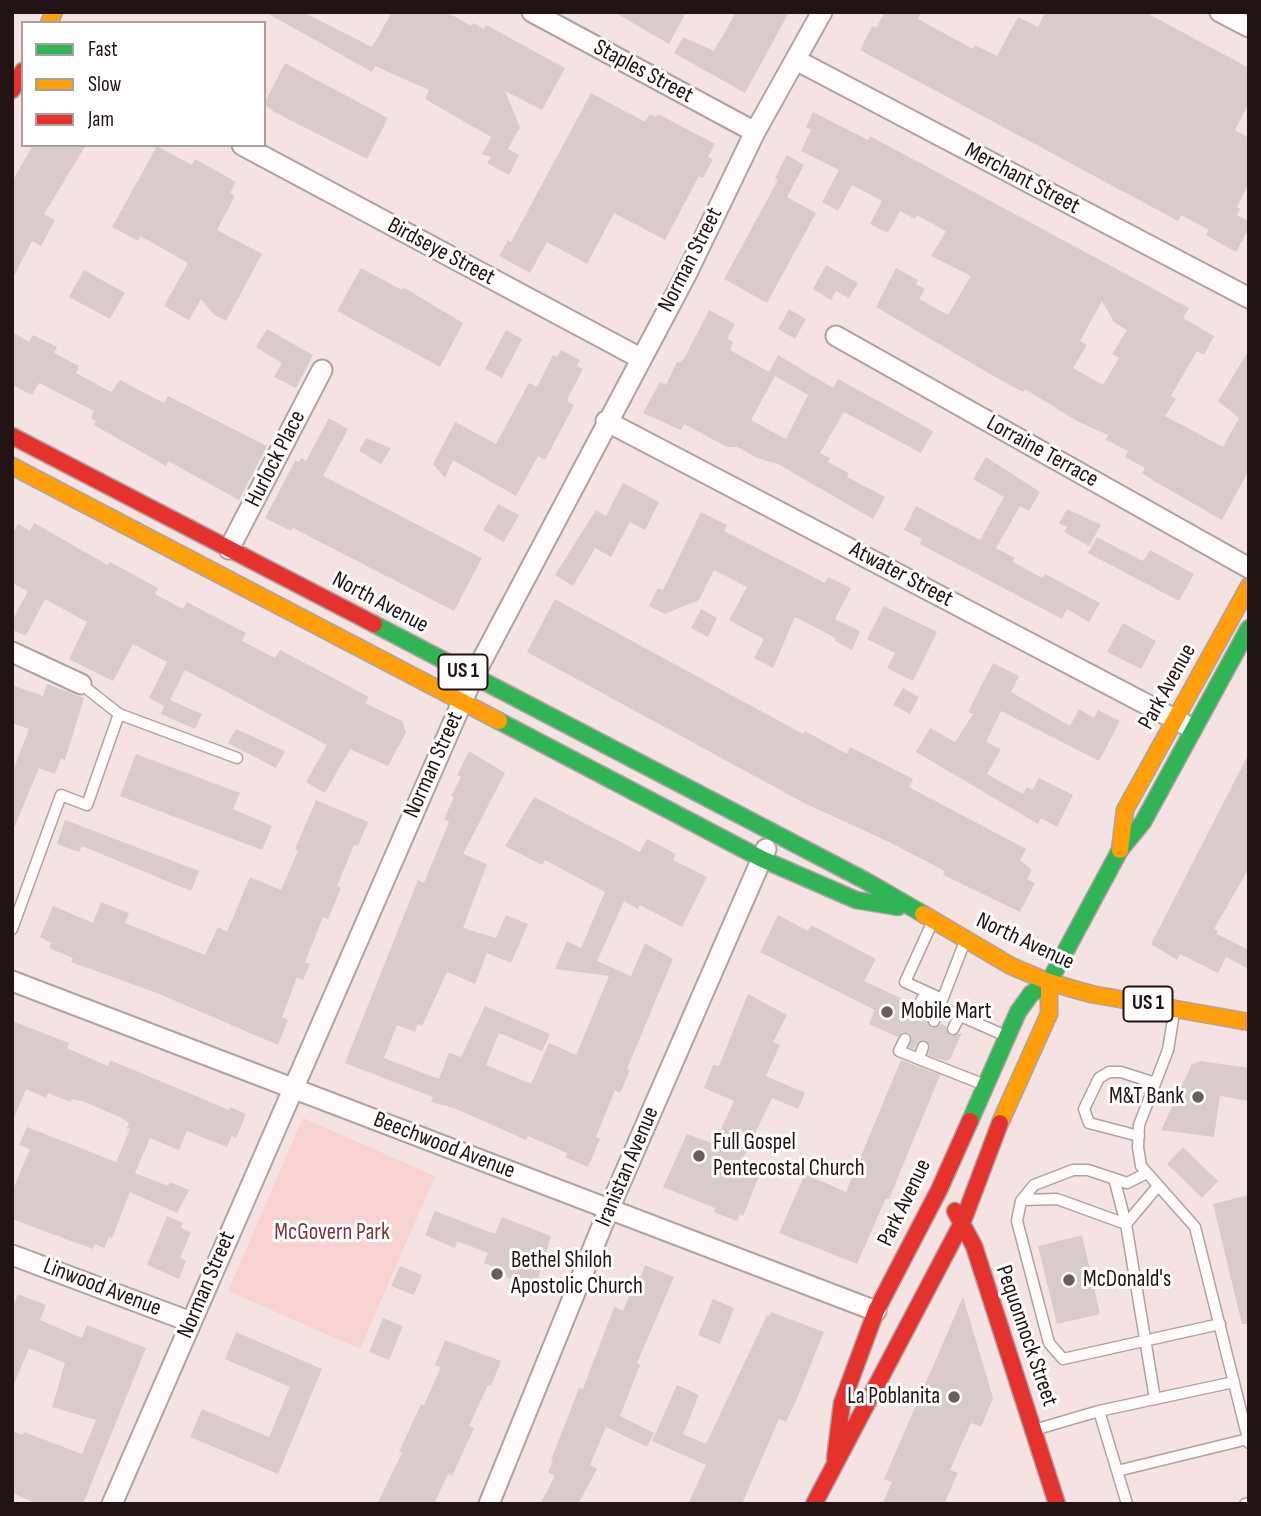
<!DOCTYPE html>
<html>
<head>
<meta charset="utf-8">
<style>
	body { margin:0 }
	#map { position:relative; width:1261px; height:1516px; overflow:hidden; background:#f4e3e2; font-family:"Sofia Sans Condensed",sans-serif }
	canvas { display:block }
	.frame { position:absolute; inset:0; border:14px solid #221414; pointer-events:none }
	.legend { position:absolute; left:21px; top:21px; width:245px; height:126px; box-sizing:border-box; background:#fff; border:2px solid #a7a1a1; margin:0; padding:9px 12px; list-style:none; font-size:21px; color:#221414 }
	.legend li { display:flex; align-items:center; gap:14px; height:35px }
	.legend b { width:35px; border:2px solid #a7a1a1 }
</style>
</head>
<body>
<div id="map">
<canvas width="1261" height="1516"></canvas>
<div class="frame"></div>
<ul class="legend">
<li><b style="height:9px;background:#30b455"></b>Fast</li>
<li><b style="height:9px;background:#ff9f0a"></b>Slow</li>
<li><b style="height:9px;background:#e5322d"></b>Jam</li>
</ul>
</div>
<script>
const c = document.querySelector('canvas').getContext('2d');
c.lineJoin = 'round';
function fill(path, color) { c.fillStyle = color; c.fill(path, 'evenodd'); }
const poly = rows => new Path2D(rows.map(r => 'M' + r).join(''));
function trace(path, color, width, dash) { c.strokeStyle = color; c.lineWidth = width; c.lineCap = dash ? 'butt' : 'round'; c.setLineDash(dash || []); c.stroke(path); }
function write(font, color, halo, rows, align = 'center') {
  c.font = font + ' "Sofia Sans Condensed",sans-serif'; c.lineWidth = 6; c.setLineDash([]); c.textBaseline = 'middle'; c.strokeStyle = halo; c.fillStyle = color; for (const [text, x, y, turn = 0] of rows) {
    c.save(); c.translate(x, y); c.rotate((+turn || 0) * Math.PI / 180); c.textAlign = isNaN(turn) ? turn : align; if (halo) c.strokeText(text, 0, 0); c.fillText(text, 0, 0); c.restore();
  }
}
const green = poly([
	[303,1118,435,1176,360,1349,228,1291]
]);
const building = poly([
	[265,12,303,12,372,47,392,12,447,12,471,26,473,23,484,29,486,25,565,68,542,110,505,91,520,127,508,149,519,155,509,175,487,163,491,157,482,154,491,137,425,99,429,90,375,66,372,72],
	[614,12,686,12,669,44],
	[736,12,789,12,745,93,674,53,683,37,714,51],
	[885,12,921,12,918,19,973,49,975,45,997,56,1018,17,1038,27,1045,12,1145,12,1249,68,1249,103,1235,130,1249,138,1249,183,1237,207,1240,209,1237,215,1249,221,1249,228,1236,252,1206,235,1209,230,1181,215,1178,221,860,50,872,26,876,28],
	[285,63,388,118,367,159,274,112,264,104],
	[591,93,645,122,650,114,656,117,658,114,715,144,708,157,713,159,703,178,699,176,665,240,614,213,587,264,547,242,530,273,499,256,508,240,511,242],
	[813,112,868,140,870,136,1189,308,1183,318,1214,336,1204,355,1197,351,1171,396,1176,399,1165,416,1223,447,1239,418,1218,401,1249,350,1249,470,1222,520,1154,481,1142,473,1145,468,1125,457,1128,451,1106,440,1108,435,1075,420,1025,389,1023,392,995,377,876,307,896,268,918,280,916,284,925,289,919,299,948,315,971,276,931,256,946,231,917,215,915,219,900,211,888,233,870,224,882,201,852,185,838,211,822,202,839,170,801,151,811,130,806,127],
	[1102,301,1114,322,1127,330,1112,354,1119,358,1103,385,1073,368,1087,345,1080,341],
	[33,145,86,145,44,214,55,220,41,246,32,241,12,280,12,182],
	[157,146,192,165,195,159,236,182,230,193,235,196,217,230,262,254,226,321,214,315,201,299,189,320,164,306,188,263,140,236,138,241,112,227],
	[787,155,804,165,787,197,816,213,767,303,724,279,778,180,775,178],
	[826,265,858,283,849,298,836,291,831,300,813,289],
	[361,268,402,290,403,287,463,323,440,367,337,311],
	[84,270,125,293,110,319,69,297],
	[789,309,806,319,795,339,778,329],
	[709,310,735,324,727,339,733,342,730,350,769,372,778,355,833,388,838,379,933,431,921,453,844,412,820,453,830,458,828,462,849,473,847,477,885,497,873,519,778,464,757,458,737,447,727,447,684,424,681,430,643,413,660,382,666,385,677,362,680,363,685,357],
	[775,376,808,395,786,439,751,420],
	[267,329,313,355,296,388,274,377,282,363,256,347],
	[506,330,522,339,502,378,485,369],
	[12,332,29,342,33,335,57,347,54,353,79,366,76,373,111,392,120,380,164,403,168,396,267,446,239,500,168,461,166,466,94,425,96,421,91,418,94,411,39,383,32,395,12,385],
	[561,350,580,360,577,366,583,369,568,398,568,402,574,405,545,460,538,456,516,496,453,460,445,478,433,464,455,422,496,444,529,383,537,387,553,355,557,357],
	[329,418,348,429,323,476,482,558,454,611,293,528,291,531,265,518,295,461,299,462,301,458,306,461],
	[366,438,391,448,381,464,359,451],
	[986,457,1040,492,1029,511,1020,506,996,548,1015,558,1013,562,1042,578,1045,574,1100,603,1089,622,1067,609,1062,619,920,544,922,539,904,530,916,506,980,540,1004,497,973,479],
	[623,483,659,502,645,530,630,522,611,557,595,548,573,586,555,575,596,510,606,516],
	[498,504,519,515,504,542,483,530],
	[1067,509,1101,525,1089,546,1064,532,1067,527,1059,523],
	[701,512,727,525,724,531,825,583,828,577,851,588,835,619,860,631,852,650,835,641,836,638,795,617,773,668,754,658,764,639,729,620,747,587,714,570,699,600,665,614,649,606,658,588,663,590],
	[34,523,108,565,110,562,158,588,155,594,183,609,187,602,246,633,242,641,275,658,280,650,369,697,365,703,402,721,406,732,388,766,350,749,325,793,306,782,327,745,297,729,185,670,170,700,202,714,195,729,161,714,164,706,149,698,167,662,133,644,113,681,69,659,87,622,45,599,26,636,12,630,12,621,28,591,12,583,12,535,18,524,30,531],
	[1097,537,1143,561,1150,550,1194,574,1179,601,1088,553],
	[555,599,803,734,805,731,847,754,850,747,913,779,909,787,1026,849,1020,860,1032,870,1027,879,1035,883,1020,912,943,875,945,871,889,842,804,803,527,652],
	[884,606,937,632,913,681,887,668,895,653,867,639],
	[701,609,717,618,708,637,691,628],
	[1123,623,1156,641,1141,669,1107,652],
	[993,663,1019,676,1011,692,1070,726,1079,709,1094,718,1098,710,1120,721,1099,761,1001,711,986,742,1001,749,987,774,1023,794,1027,787,1032,790,1039,778,1073,795,1057,827,1041,818,1038,824,916,752,930,728,955,742,973,714,968,712],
	[47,684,84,698,65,760,61,758,55,774,39,768,12,833,12,773,29,729,12,723,12,685,43,696],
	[903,688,919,697,910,714,893,705],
	[236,729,285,751,276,768,228,743],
	[469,751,505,773,463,854,487,864,463,928,496,938,506,915,528,924,511,963,487,953,475,984,447,972,422,1026,418,1024,415,1032,397,1025,384,1058,439,1079,449,1053,461,1057,485,1006,550,1034,542,1051,499,1033,486,1065,531,1084,549,1043,576,1055,609,976,555,969,567,941,581,948,605,892,545,860,542,865,505,846,534,797,640,852,647,839,676,854,673,860,707,877,682,927,640,905,638,909,624,901,597,961,631,976,645,943,673,959,627,1069,630,1070,620,1093,615,1090,596,1137,600,1139,588,1167,565,1157,567,1153,528,1136,526,1140,454,1108,431,1102,433,1097,345,1063,418,880,424,883,449,822,444,819,454,797,451,796,461,777,457,775],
	[1249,753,1249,868,1214,929,1218,931,1217,934,1249,950,1249,969,1226,957,1218,973,1180,954,1177,960,1151,944],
	[136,754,240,793,233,809,272,826,262,850,120,796],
	[316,800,368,822,358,846,354,845,337,886,341,888,328,919,323,917,305,962,310,964,303,980,297,977,282,1017,288,1020,278,1045,157,993,71,962,73,958,49,948,51,943,40,937,53,906,93,923,101,902,129,913,125,923,205,955,218,927,227,932,250,877,281,890,298,851,295,849],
	[65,820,199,871,191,891,82,846,79,852,57,844],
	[778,915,808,931,811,925,876,959,864,981,905,1000,902,1006,909,1010,912,1019,923,1016,927,1018,931,1028,941,1024,946,1026,950,1036,962,1033,950,1059,946,1061,928,1055,930,1045,925,1040,918,1042,914,1049,909,1047,912,1039,909,1033,902,1032,898,1037,869,1024,875,1010,760,952],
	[748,994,787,1015,773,1042,780,1045,766,1076,805,1093,798,1109,772,1098,741,1163,761,1171,743,1216,740,1214,737,1221,714,1212,715,1208,663,1187,687,1134,714,1144,734,1101,704,1088,713,1065,719,1066],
	[12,1021,69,1043,67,1048,108,1066,110,1060,229,1110,230,1107,246,1114,236,1138,232,1136,227,1147,187,1131,179,1150,150,1138,135,1173,168,1186,170,1182,189,1190,177,1213,130,1192,112,1238,109,1237,104,1248,95,1244,93,1249,12,1219,12,1192,30,1149,19,1145,27,1127,116,1162,130,1129,127,1128,129,1123,122,1118,82,1101,72,1099,71,1102,48,1093,46,1098,26,1089,12,1123],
	[901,1060,940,1075,889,1199,886,1198,857,1264,779,1233,805,1174,846,1192],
	[1200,1061,1249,1068,1249,1101,1220,1096,1214,1137,1161,1130,1192,1064],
	[1183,1147,1218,1181,1202,1198,1167,1164],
	[1249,1195,1249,1324,1242,1324,1213,1204],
	[435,1211,495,1234,502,1217,551,1236,538,1279,535,1277,532,1284,515,1277,508,1279,504,1271,484,1263,488,1253,457,1241,455,1248,425,1235],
	[167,1216,183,1223,181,1228,191,1232,180,1258,186,1261,179,1279,147,1265],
	[1082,1235,1100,1314,1057,1324,1038,1246],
	[645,1265,674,1277,637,1363,640,1365,620,1416,654,1433,647,1447,606,1427,590,1465,597,1469,578,1504,540,1504,555,1476,548,1472,553,1461,551,1460,579,1388,583,1389,614,1307,623,1311,638,1275,641,1276],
	[400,1266,422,1275,414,1295,391,1286],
	[18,1294,46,1305,40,1320,82,1338,87,1325,146,1348,83,1504,38,1504,12,1493,12,1431,23,1435,24,1432,82,1454,96,1420,52,1407,65,1363,29,1348,12,1389,12,1309],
	[963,1297,993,1398,981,1427,971,1423,950,1470,958,1473,944,1504,882,1504,892,1482,884,1479],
	[713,1299,734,1308,720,1344,698,1335],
	[771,1312,824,1332,798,1396,786,1422,779,1419,742,1504,688,1504,706,1465,652,1441,677,1385,699,1395,683,1434,706,1444,767,1315,770,1316],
	[383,1318,403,1326,389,1360,369,1352],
	[236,1332,322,1369,278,1474,190,1437,202,1409,269,1437,290,1387,225,1359],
	[445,1340,501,1361,491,1386,488,1385,469,1426,474,1428,452,1476,448,1474,434,1504,377,1504,402,1453,399,1452,421,1404,424,1405,441,1367,435,1365]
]);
const lane = poly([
	[81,684,119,714,237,758],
	[932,923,905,982,942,999],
	[12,929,61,795,87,805,119,714],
	[916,1013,922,999,1006,1036],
	[1174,1013,1168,1050,1139,1125,1138,1147,1141,1166,1195,1227,1249,1443],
	[934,1021,965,941],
	[953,1029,960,1015],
	[905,1039,899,1051,919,1059],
	[923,1047,919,1059,985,1085],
	[1139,1136,1089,1123,1084,1109,1099,1078,1109,1072,1121,1072,1155,1083],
	[1147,1173,1127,1183,1088,1170,1073,1170,1034,1185,1021,1201,1017,1221,1049,1343,1063,1359,1220,1324],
	[1115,1182,1126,1224,1155,1399],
	[1022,1200,1057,1199,1126,1224,1158,1186],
	[1099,1411,1127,1504],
	[1034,1430,1099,1411,1234,1382],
	[1117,1471,1248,1439],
	[1245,1504,1249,1503]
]);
const street = poly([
	[532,12,755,132],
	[1220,12,1249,27],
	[796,60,1249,298],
	[242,145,640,358],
	[836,336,1249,568],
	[606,421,1184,724],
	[229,549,322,370],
	[12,652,81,684],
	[12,981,876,1311],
	[12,1255,191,1322],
	[112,1504,473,677,686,275,755,132,822,12],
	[489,1504,609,1209,766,849]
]);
const fast = poly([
	[374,624,866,881,923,914],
	[499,721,762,859,856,900,898,907],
	[970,1121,1018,1012,1031,994,1049,982,1120,850,1143,822,1249,628]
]);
const slow = poly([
	[49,23,54,12],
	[12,466,499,721],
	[1120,850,1125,810,1249,586],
	[923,914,1011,966,1049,982,1091,994,1249,1022],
	[1000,1123,1049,1014,1049,982]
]);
const jam = poly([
	[12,90,23,71],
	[12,436,374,624],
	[955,1211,974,1246,1057,1504],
	[835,1459,842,1403,876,1311,939,1190,970,1121],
	[814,1504,963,1221,1000,1123]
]);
const markers = [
	[887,1012,7,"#6c5c5c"],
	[1198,1097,7,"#6c5c5c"],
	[699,1156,7,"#6c5c5c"],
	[497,1274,7,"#6c5c5c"],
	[1069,1280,7,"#6c5c5c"],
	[954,1397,7,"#6c5c5c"]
];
const shields = [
	[463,672,49],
	[1148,1004,49]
];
const shieldNames = [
	["US 1",463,672],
	["US 1",1148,1004]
];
const streetNames = [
	["Staples Street",643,72,28],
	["Merchant Street",1022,179,28],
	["Birdseye Street",441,252,28],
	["Norman Street",691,260,-63],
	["Lorraine Terrace",1042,452,29],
	["Hurlock Place",276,459,-63],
	["Atwater Street",901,575,28],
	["North Avenue",380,603,28],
	["Park Avenue",1168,687,-61],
	["Norman Street",434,765,-66],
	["North Avenue",1025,942,25],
	["Beechwood Avenue",444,1146,21],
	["Iranistan Avenue",628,1167,-67],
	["Park Avenue",905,1203,-64],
	["Norman Street",207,1285,-67],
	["Linwood Avenue",102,1288,21],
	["Pequonnock Street",1026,1336,71]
];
const poiNames = [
	["Mobile Mart",901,1012],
	["M&T Bank",1184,1097,"right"],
	["Full Gospel",713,1143],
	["Pentecostal Church",713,1169],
	["Bethel Shiloh",511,1261],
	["Apostolic Church",511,1287],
	["McDonald's",1083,1280],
	["La Poblanita",940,1397,"right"]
];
const parkNames = [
	["McGovern Park",332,1233]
];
fill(green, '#f8d2d0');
fill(building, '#d9cbca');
trace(lane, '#b0a2a1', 13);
trace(street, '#b0a2a1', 23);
trace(fast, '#b0a2a1', 19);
trace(slow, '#b0a2a1', 19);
trace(jam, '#b0a2a1', 19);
trace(lane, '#fdfbfb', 10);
trace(street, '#fdfbfb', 19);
trace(fast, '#30b455', 16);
trace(slow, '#ff9f0a', 16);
trace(jam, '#e5322d', 16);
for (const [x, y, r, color] of markers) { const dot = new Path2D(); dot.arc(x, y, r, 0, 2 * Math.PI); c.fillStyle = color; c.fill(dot); trace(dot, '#fff', 2.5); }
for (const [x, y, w] of shields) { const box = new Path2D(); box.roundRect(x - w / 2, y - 17.5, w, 35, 5); c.fillStyle = '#fff'; c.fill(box); trace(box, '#221414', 2); }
write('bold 21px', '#221414', null, shieldNames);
write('23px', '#221414', '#fff', streetNames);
write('23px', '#221414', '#fff', poiNames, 'left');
write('23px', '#7f3636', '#fff', parkNames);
</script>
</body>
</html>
